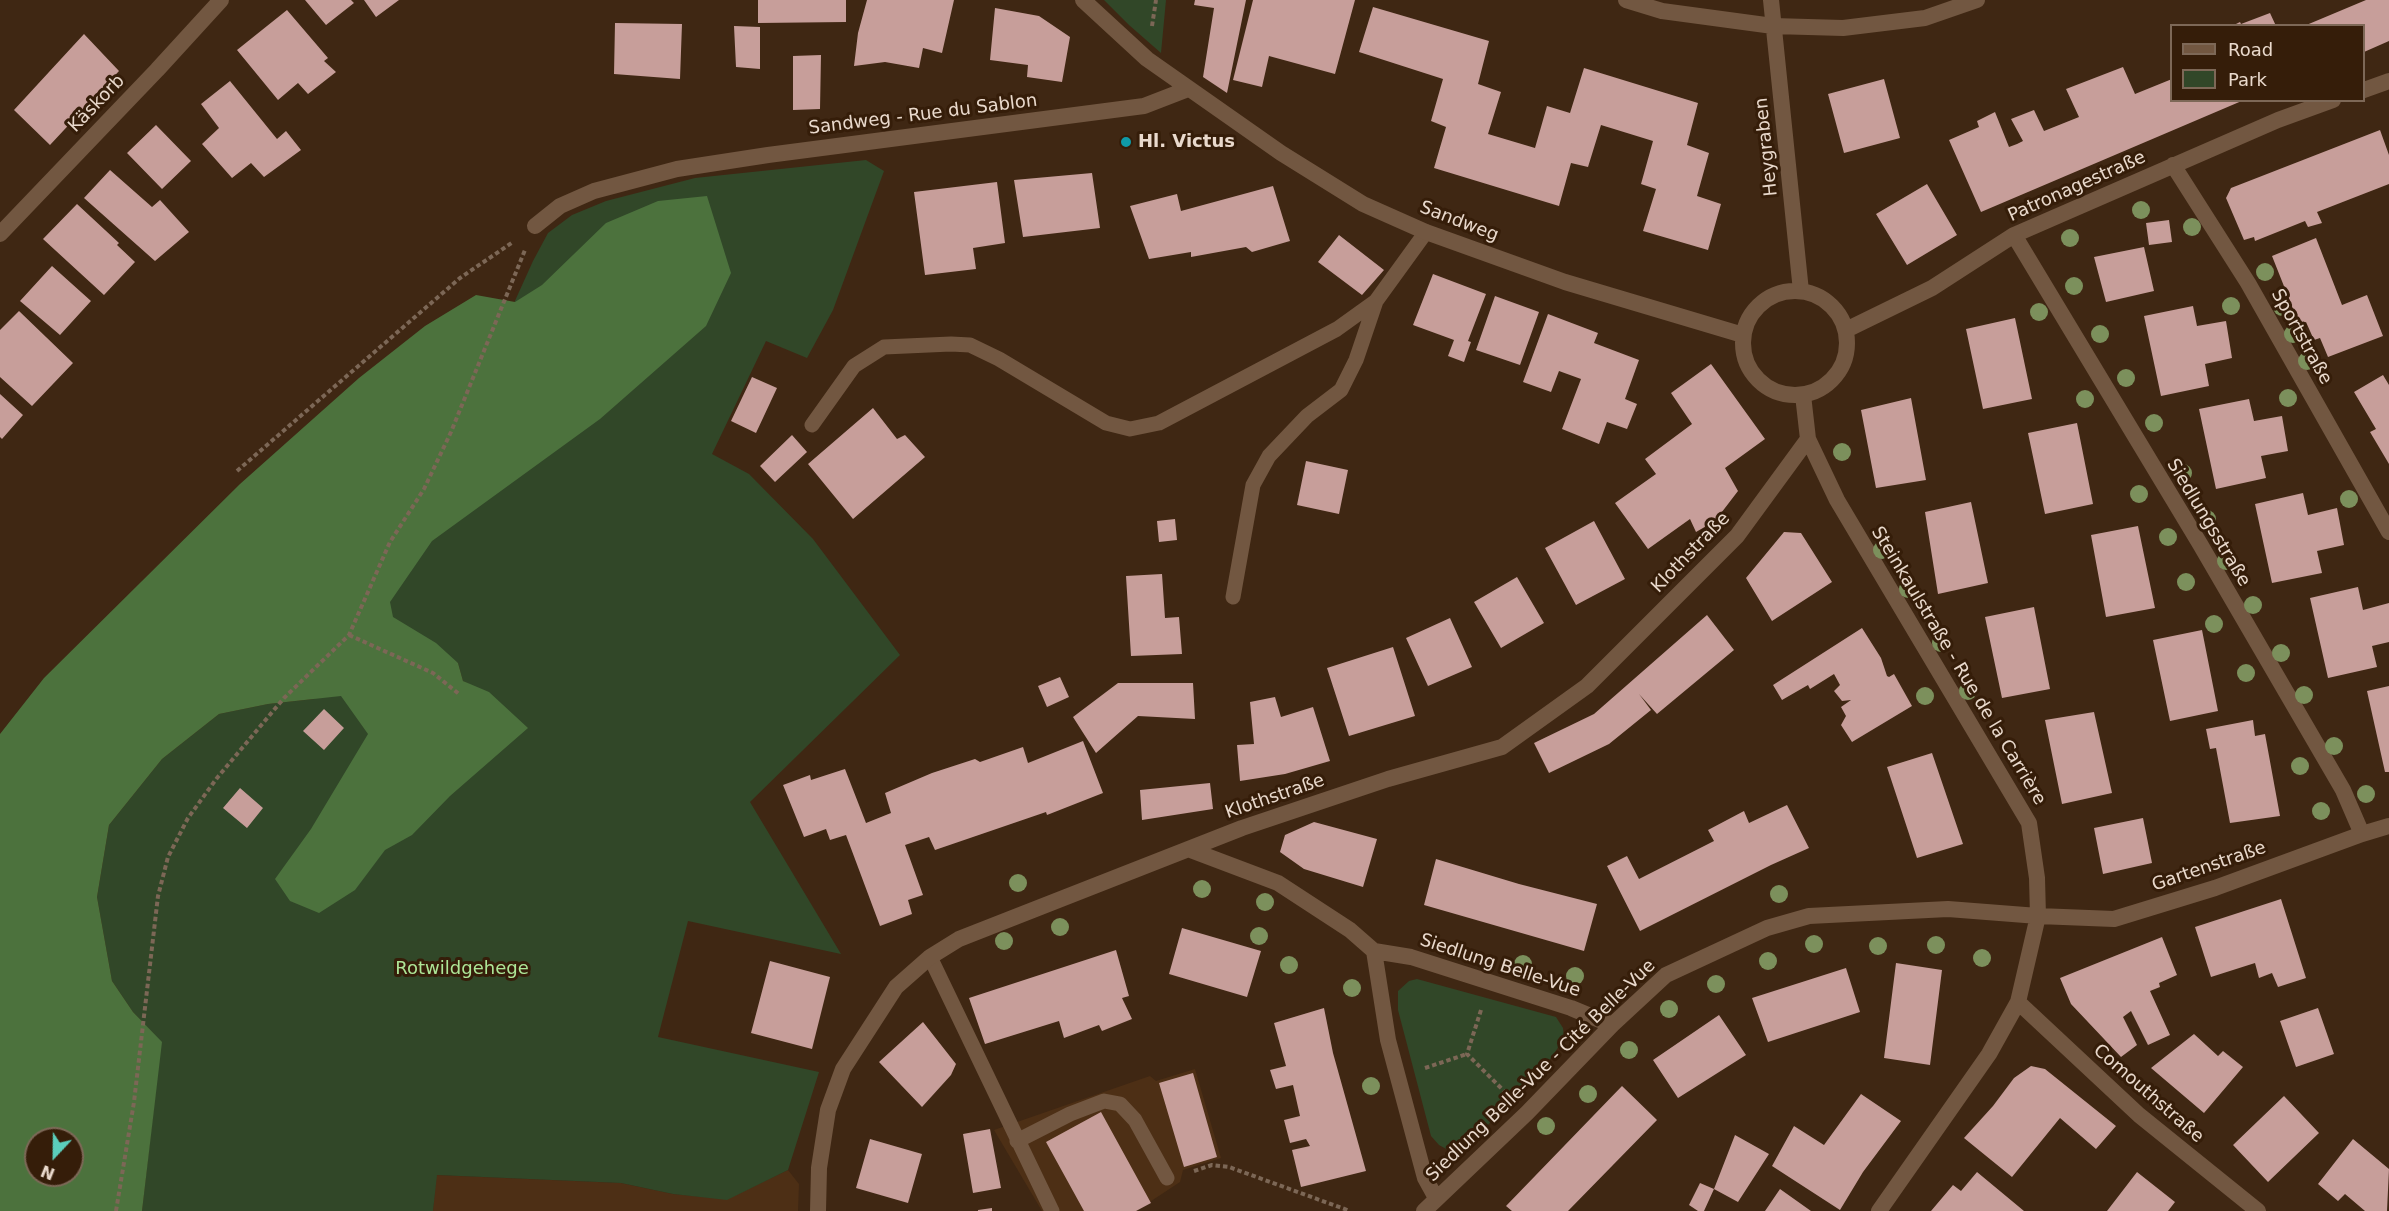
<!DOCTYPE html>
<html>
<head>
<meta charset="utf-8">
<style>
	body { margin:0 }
	#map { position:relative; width:2389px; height:1211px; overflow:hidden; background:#3f2713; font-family:"DejaVu Sans",sans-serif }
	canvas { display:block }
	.legend { position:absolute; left:2170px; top:24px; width:195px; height:78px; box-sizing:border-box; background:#351d09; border:2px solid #7d6857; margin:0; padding:8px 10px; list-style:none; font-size:18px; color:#e9d9cc }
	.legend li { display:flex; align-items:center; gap:12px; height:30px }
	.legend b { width:30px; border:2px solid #7d6857 }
	.north { position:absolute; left:24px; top:1127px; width:60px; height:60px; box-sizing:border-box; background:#351d09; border:2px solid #7d6857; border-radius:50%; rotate:202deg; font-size:16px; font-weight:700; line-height:24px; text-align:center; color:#e9d9cc }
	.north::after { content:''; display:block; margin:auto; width:21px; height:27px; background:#5bcebc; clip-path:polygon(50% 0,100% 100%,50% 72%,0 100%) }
</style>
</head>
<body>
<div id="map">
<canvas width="2389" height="1211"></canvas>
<ul class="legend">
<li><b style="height:8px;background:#725741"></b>Road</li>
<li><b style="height:16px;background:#314728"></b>Park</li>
</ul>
<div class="north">N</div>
</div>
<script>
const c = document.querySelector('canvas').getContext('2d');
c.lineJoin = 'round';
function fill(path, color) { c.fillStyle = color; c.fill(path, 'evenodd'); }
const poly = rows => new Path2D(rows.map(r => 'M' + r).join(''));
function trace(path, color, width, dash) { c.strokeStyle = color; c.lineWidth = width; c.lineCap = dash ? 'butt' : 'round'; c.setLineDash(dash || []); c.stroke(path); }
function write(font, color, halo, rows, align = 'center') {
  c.font = font + ' "DejaVu Sans",sans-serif'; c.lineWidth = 6; c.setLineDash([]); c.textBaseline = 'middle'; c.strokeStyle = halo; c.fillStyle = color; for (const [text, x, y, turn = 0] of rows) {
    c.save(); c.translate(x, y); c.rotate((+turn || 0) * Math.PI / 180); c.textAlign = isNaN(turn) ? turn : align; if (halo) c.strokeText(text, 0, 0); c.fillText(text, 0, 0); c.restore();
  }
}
const built = poly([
	[1195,1069,1221,1158,1183,1170,1180,1182,1136,1211,1042,1211,994,1130,1150,1076,1156,1081],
	[788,1170,799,1184,798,1211,433,1211,436,1175,621,1183,673,1194,727,1199]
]);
const green = poly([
	[1104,0,1166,0,1161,53,1129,25],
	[866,160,884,171,833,310,807,358,766,341,712,454,749,474,813,539,900,655,750,802,841,954,688,921,658,1037,819,1072,788,1170,727,1200,673,1194,621,1183,437,1175,433,1211,142,1211,161,1042,133,1012,112,981,97,897,109,825,162,759,219,714,268,704,314,699,345,665,474,687,463,681,458,663,371,619,533,261,548,233,572,215,606,201,695,178],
	[1417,979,1556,1017,1563,1028,1564,1038,1552,1057,1469,1145,1456,1149,1448,1150,1439,1145,1431,1136,1398,1010,1398,991,1409,981]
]);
const forest = poly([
	[707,196,731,273,706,326,600,419,432,541,390,602,393,617,436,643,458,663,463,681,489,692,528,728,450,796,412,835,385,850,355,890,319,913,290,901,275,879,311,829,368,734,341,696,268,704,219,714,162,759,109,825,97,897,112,981,133,1012,162,1042,142,1211,0,1211,0,734,44,678,240,484,359,378,425,326,476,295,515,302,542,285,606,223,658,201],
	[36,1139,72,1139,72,1175,36,1175]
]);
const building = poly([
	[305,0,351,0,354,3,326,25],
	[364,0,399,0,376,17],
	[758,0,846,0,846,22,758,23],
	[867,0,954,0,942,53,923,48,919,68,885,62,854,66,858,33],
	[1195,0,1246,0,1227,93,1203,77,1214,8,1194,5],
	[1253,0,1355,0,1335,74,1269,56,1262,87,1233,80],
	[2366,0,2389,0,2389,41,2364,52,2364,26,2304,26],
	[1373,7,1489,41,1478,84,1501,92,1488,134,1535,148,1547,106,1570,113,1584,68,1698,103,1687,145,1709,153,1697,196,1721,204,1708,250,1643,231,1656,189,1641,184,1653,141,1601,125,1588,167,1571,163,1559,206,1434,168,1446,127,1431,121,1443,79,1359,52],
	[995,8,1039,16,1070,37,1062,82,1027,77,1028,65,990,60],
	[287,10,328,58,324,61,336,72,308,94,298,83,278,100,237,50],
	[2270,13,2276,26,2232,26,2240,22,2241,24],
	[615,23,682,24,680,79,614,74],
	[734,26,760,27,760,69,736,67],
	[84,34,119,71,50,145,14,110],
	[821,55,820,109,793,110,793,56],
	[2123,67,2135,94,2172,79,2172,100,2244,100,1981,212,1949,140,1979,127,1977,121,1995,112,2009,147,2017,144,2023,141,2011,119,2034,110,2044,131,2079,117,2066,89],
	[1884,79,1900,138,1844,153,1828,94],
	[230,81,277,139,286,131,301,150,264,177,251,163,232,178,202,144,219,128,201,104],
	[156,125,191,161,162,189,127,153],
	[2380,130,2389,155,2389,184,2317,212,2322,223,2308,227,2305,221,2255,241,2254,237,2244,240,2226,198,2231,188],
	[110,170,152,207,160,200,189,232,155,261,84,198],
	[1092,173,1100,228,1023,237,1014,180],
	[997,182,1005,243,973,248,976,269,925,275,914,192],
	[1927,184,1957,235,1907,265,1876,214],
	[1273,186,1290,241,1252,252,1246,247,1191,257,1191,252,1149,259,1130,206,1177,194,1181,211],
	[77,204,119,243,117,245,135,262,104,295,43,239],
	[2169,220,2172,242,2149,245,2146,223],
	[1339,235,1384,270,1362,295,1318,262],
	[2316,238,2342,305,2367,295,2383,336,2328,357,2320,338,2314,340,2306,322,2299,324,2272,256],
	[2144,247,2154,291,2106,302,2094,257],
	[52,266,91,301,60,335,20,301],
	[1433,274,1486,294,1468,341,1471,342,1464,362,1448,356,1454,340,1413,325],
	[1495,296,1539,312,1520,365,1476,350],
	[2193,306,2197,326,2226,321,2232,358,2205,364,2209,386,2161,396,2144,316],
	[19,311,73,363,32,406,0,377,0,330],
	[1548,314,1598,333,1594,343,1639,360,1625,399,1637,404,1627,429,1607,422,1599,444,1562,429,1581,379,1559,371,1551,392,1523,382],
	[2015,318,2032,399,1983,409,1966,329],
	[1711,364,1765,439,1725,468,1738,491,1715,521,1696,532,1690,519,1648,549,1615,503,1656,474,1645,459,1692,424,1671,393],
	[2383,375,2389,385,2389,464,2370,432,2376,429,2354,392],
	[752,377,777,388,756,433,731,421],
	[0,394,23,415,2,439,0,437],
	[1911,398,1926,480,1876,488,1861,410],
	[2249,399,2254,421,2282,416,2288,451,2261,456,2266,478,2216,489,2199,409],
	[873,408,897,439,905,435,925,457,853,519,808,464],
	[2077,423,2093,504,2045,514,2028,433],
	[792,435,807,452,775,482,760,466],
	[1306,461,1348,470,1339,514,1297,505],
	[2303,493,2308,515,2337,508,2344,545,2317,551,2322,573,2272,583,2255,504],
	[1971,502,1988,583,1938,594,1925,512],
	[1175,519,1177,540,1159,542,1157,521],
	[1594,521,1625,579,1576,605,1545,548],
	[2138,526,2155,608,2106,617,2091,535],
	[1784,532,1801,533,1832,582,1772,621,1746,578],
	[1162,574,1165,618,1179,617,1182,654,1131,656,1126,576],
	[1517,577,1544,623,1501,648,1474,602],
	[2358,587,2363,610,2389,603,2389,642,2372,646,2377,667,2328,678,2310,598],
	[2034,607,2050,689,2002,698,1985,617],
	[1707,615,1734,650,1657,714,1639,694,1651,710,1609,744,1549,773,1534,743,1594,714],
	[1450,618,1472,667,1428,686,1406,638],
	[1862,628,1881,658,1887,676,1889,677,1894,674,1912,706,1852,742,1841,725,1846,716,1841,707,1851,700,1842,701,1834,691,1840,685,1834,674,1810,689,1808,685,1782,700,1773,685],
	[2202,630,2218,711,2170,721,2153,640],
	[1393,647,1415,716,1349,736,1327,668],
	[1060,677,1069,697,1047,707,1038,686],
	[1118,683,1193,683,1195,719,1138,716,1096,753,1073,717],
	[2389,686,2389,772,2385,772,2367,691],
	[1275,697,1281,717,1313,707,1330,761,1285,774,1240,781,1237,745,1254,744,1250,702],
	[324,709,344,728,324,750,303,731],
	[2094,712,2112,793,2062,804,2045,720],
	[2253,720,2255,736,2265,734,2280,816,2230,823,2216,748,2210,749,2206,729],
	[1083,741,1103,793,1047,815,1046,812,935,850,929,837,905,845,923,895,908,900,912,914,880,926,846,835,830,840,826,829,804,837,783,785,810,775,811,780,845,769,866,823,891,813,885,793,932,773,975,759,980,762,1023,747,1028,763],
	[1932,753,1963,844,1917,858,1887,767],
	[1210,783,1213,809,1142,820,1140,790],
	[240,788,263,808,247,828,223,808],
	[1787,805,1809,848,1771,865,1640,931,1607,866,1627,856,1639,879,1714,841,1708,830,1744,811,1749,823],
	[2143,818,2152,863,2103,874,2094,828],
	[1314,822,1377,839,1363,887,1304,869,1280,852,1285,835],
	[1436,859,1519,884,1597,904,1584,951,1424,905],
	[2281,899,2306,978,2278,987,2272,973,2259,978,2255,963,2211,977,2195,927],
	[1182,928,1261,951,1247,997,1169,974],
	[2162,937,2177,975,2159,983,2160,987,2150,991,2170,1035,2148,1045,2131,1011,2123,1017,2137,1045,2121,1057,2071,1004,2060,978],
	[1116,950,1129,996,1122,998,1132,1019,1102,1031,1099,1025,1064,1038,1059,1021,985,1044,969,998],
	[770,961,830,977,812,1049,751,1033],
	[1896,963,1942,970,1930,1065,1884,1058],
	[1846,968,1860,1012,1768,1042,1752,998],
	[1324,1008,1333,1053,1366,1171,1301,1187,1292,1150,1310,1146,1306,1139,1290,1143,1284,1120,1300,1116,1293,1085,1276,1089,1270,1070,1286,1066,1274,1023],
	[2318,1008,2334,1054,2296,1067,2280,1021],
	[1719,1015,1746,1055,1678,1098,1653,1060],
	[923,1022,956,1064,951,1075,922,1107,879,1062],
	[2194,1034,2218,1056,2223,1051,2243,1067,2204,1113,2151,1068],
	[2031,1066,2045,1069,2116,1126,2096,1149,2060,1118,2012,1177,1964,1138,1993,1106,2014,1078],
	[1193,1073,1217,1157,1184,1167,1159,1083],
	[1622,1086,1657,1120,1568,1211,1512,1211,1506,1206],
	[1861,1094,1901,1121,1863,1172,1840,1210,1772,1166,1794,1126,1824,1145],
	[2284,1096,2319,1133,2268,1182,2233,1145],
	[1101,1112,1151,1203,1136,1211,1084,1211,1046,1142],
	[990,1129,1001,1188,973,1193,963,1134],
	[1735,1135,1769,1154,1738,1202,1714,1189,1704,1211,1698,1211,1689,1205,1700,1183,1714,1189],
	[870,1139,922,1154,908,1203,856,1188],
	[2353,1139,2389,1169,2387,1211,2365,1211,2345,1194,2338,1201,2318,1184],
	[1977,1172,2024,1211,1931,1211,1953,1185,1961,1191],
	[2137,1172,2175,1202,2168,1211,2107,1211],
	[1780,1189,1811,1211,1765,1211],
	[992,1208,992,1211,978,1211,978,1210]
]);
const path = poly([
	[1152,26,1156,0],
	[237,471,460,278,513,242],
	[349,635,433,673,459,694],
	[1481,1010,1467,1054,1507,1094],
	[1425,1068,1467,1054],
	[1194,1171,1212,1165,1229,1167,1350,1211],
	[116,1211,134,1102,158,896,168,857,188,818,217,778,284,698,349,635,390,542,424,489,451,432,525,250]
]);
const service = poly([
	[812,425,854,366,884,347,951,344,970,345,999,359,1106,423,1130,429,1159,423,1337,329,1376,301,1426,232],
	[1233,597,1253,485,1269,456,1307,416,1341,390,1356,360,1376,301],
	[930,957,1052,1211],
	[1017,1141,1070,1114,1104,1101,1120,1104,1135,1120,1167,1178]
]);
const minor = poly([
	[1083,0,1147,59,1281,153,1363,204,1426,232,1565,282,1743,335],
	[1626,0,1662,11,1773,26,1843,28,1925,18,1977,0],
	[1771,0,1801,291],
	[2364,90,2389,81],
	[2173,165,2248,283,2389,532],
	[535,226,560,206,594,191,677,169,768,155,1144,106,1188,89],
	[0,234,157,70,221,0],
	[2014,235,2200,544,2343,790,2362,834],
	'1743 343a52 52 0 1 1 104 0a52 52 0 1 1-104 0Z',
	[1846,330,1932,288,2014,235,2278,120,2333,100],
	[1803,395,1808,439,1837,500,2029,823,2037,878,2038,916,2018,1002,1989,1054,1879,1211],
	[1188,849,1278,883,1350,930,1374,951,1411,957,1571,1008,1612,1025],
	[1374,951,1388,1040,1425,1178,1436,1198],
	[2018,1002,2139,1115,2258,1211],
	[818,1211,819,1168,828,1110,843,1069,896,987,930,957,959,939,1242,828,1388,779,1502,747,1587,686,1737,536,1808,439],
	[1424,1211,1527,1113,1612,1025,1666,975,1767,928,1809,916,1948,909,2038,916,2114,919,2215,888,2362,834,2389,826]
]);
const trees = [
	[2141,210],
	[2192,227],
	[2070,238],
	[2265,272],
	[2074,286],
	[2231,306],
	[2282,307],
	[2039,312],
	[2100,334],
	[2293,334],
	[2307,361],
	[2126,378],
	[2288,398],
	[2085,399],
	[2154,423],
	[1842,452],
	[2183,473],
	[2139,494],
	[2349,499],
	[2207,519],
	[2168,537],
	[1882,550],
	[2226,561],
	[2186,582],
	[1908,589],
	[2253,605],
	[2214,624],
	[1941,643],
	[2281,653],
	[2246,673],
	[1968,691],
	[2304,695],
	[1925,696],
	[2334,746],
	[2300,766],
	[2366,794],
	[2321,811],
	[1018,883],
	[1202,889],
	[1779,894],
	[1265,902],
	[1060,927],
	[1259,936],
	[1004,941],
	[1814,944],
	[1936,945],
	[1878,946],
	[1982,958],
	[1768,961],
	[1523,964],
	[1289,965],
	[1575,976],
	[1716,984],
	[1352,988],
	[1669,1009],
	[1629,1050],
	[1371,1086],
	[1588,1094],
	[1546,1126]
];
const markers = [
	[1126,142,6,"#0f9aa8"]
];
const streetNames = [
	["Käskorb",97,104,-46],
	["Sandweg - Rue du Sablon",923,115,-7],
	["Heygraben",1767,147,-96],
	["Patronagestraße",2077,187,-24],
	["Sandweg",1459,222,21],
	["Sportstraße",2301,337,61],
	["Siedlungsstraße",2208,523,59],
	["Klothstraße",1691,553,-46],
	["Steinkaulstraße - Rue de la Carrière",1958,666,59],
	["Klothstraße",1275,797,-19],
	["Gartenstraße",2209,867,-19],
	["Siedlung Belle-Vue",1500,966,18],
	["Siedlung Belle-Vue - Cité Belle-Vue",1541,1071,-44],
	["Comouthstraße",2148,1094,41]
];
const poiNames = [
	["Hl. Victus",1138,142]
];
const parkNames = [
	["Rotwildgehege",462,969]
];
fill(built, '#4d2f15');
fill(green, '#314728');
fill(forest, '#4c723d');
fill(building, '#c79e9a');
trace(path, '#7c6756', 4, [4.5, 3]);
trace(service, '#725741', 15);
trace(minor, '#725741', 16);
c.fillStyle = '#7c905c';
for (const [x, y] of trees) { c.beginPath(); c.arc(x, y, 9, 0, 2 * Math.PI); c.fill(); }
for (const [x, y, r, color] of markers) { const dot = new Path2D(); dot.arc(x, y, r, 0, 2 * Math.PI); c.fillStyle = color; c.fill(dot); trace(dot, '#351d09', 2); }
write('18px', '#e9d9cc', '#351d09', streetNames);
write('bold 18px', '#e9d9cc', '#351d09', poiNames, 'left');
write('18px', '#ade697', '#351d09', parkNames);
</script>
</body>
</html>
